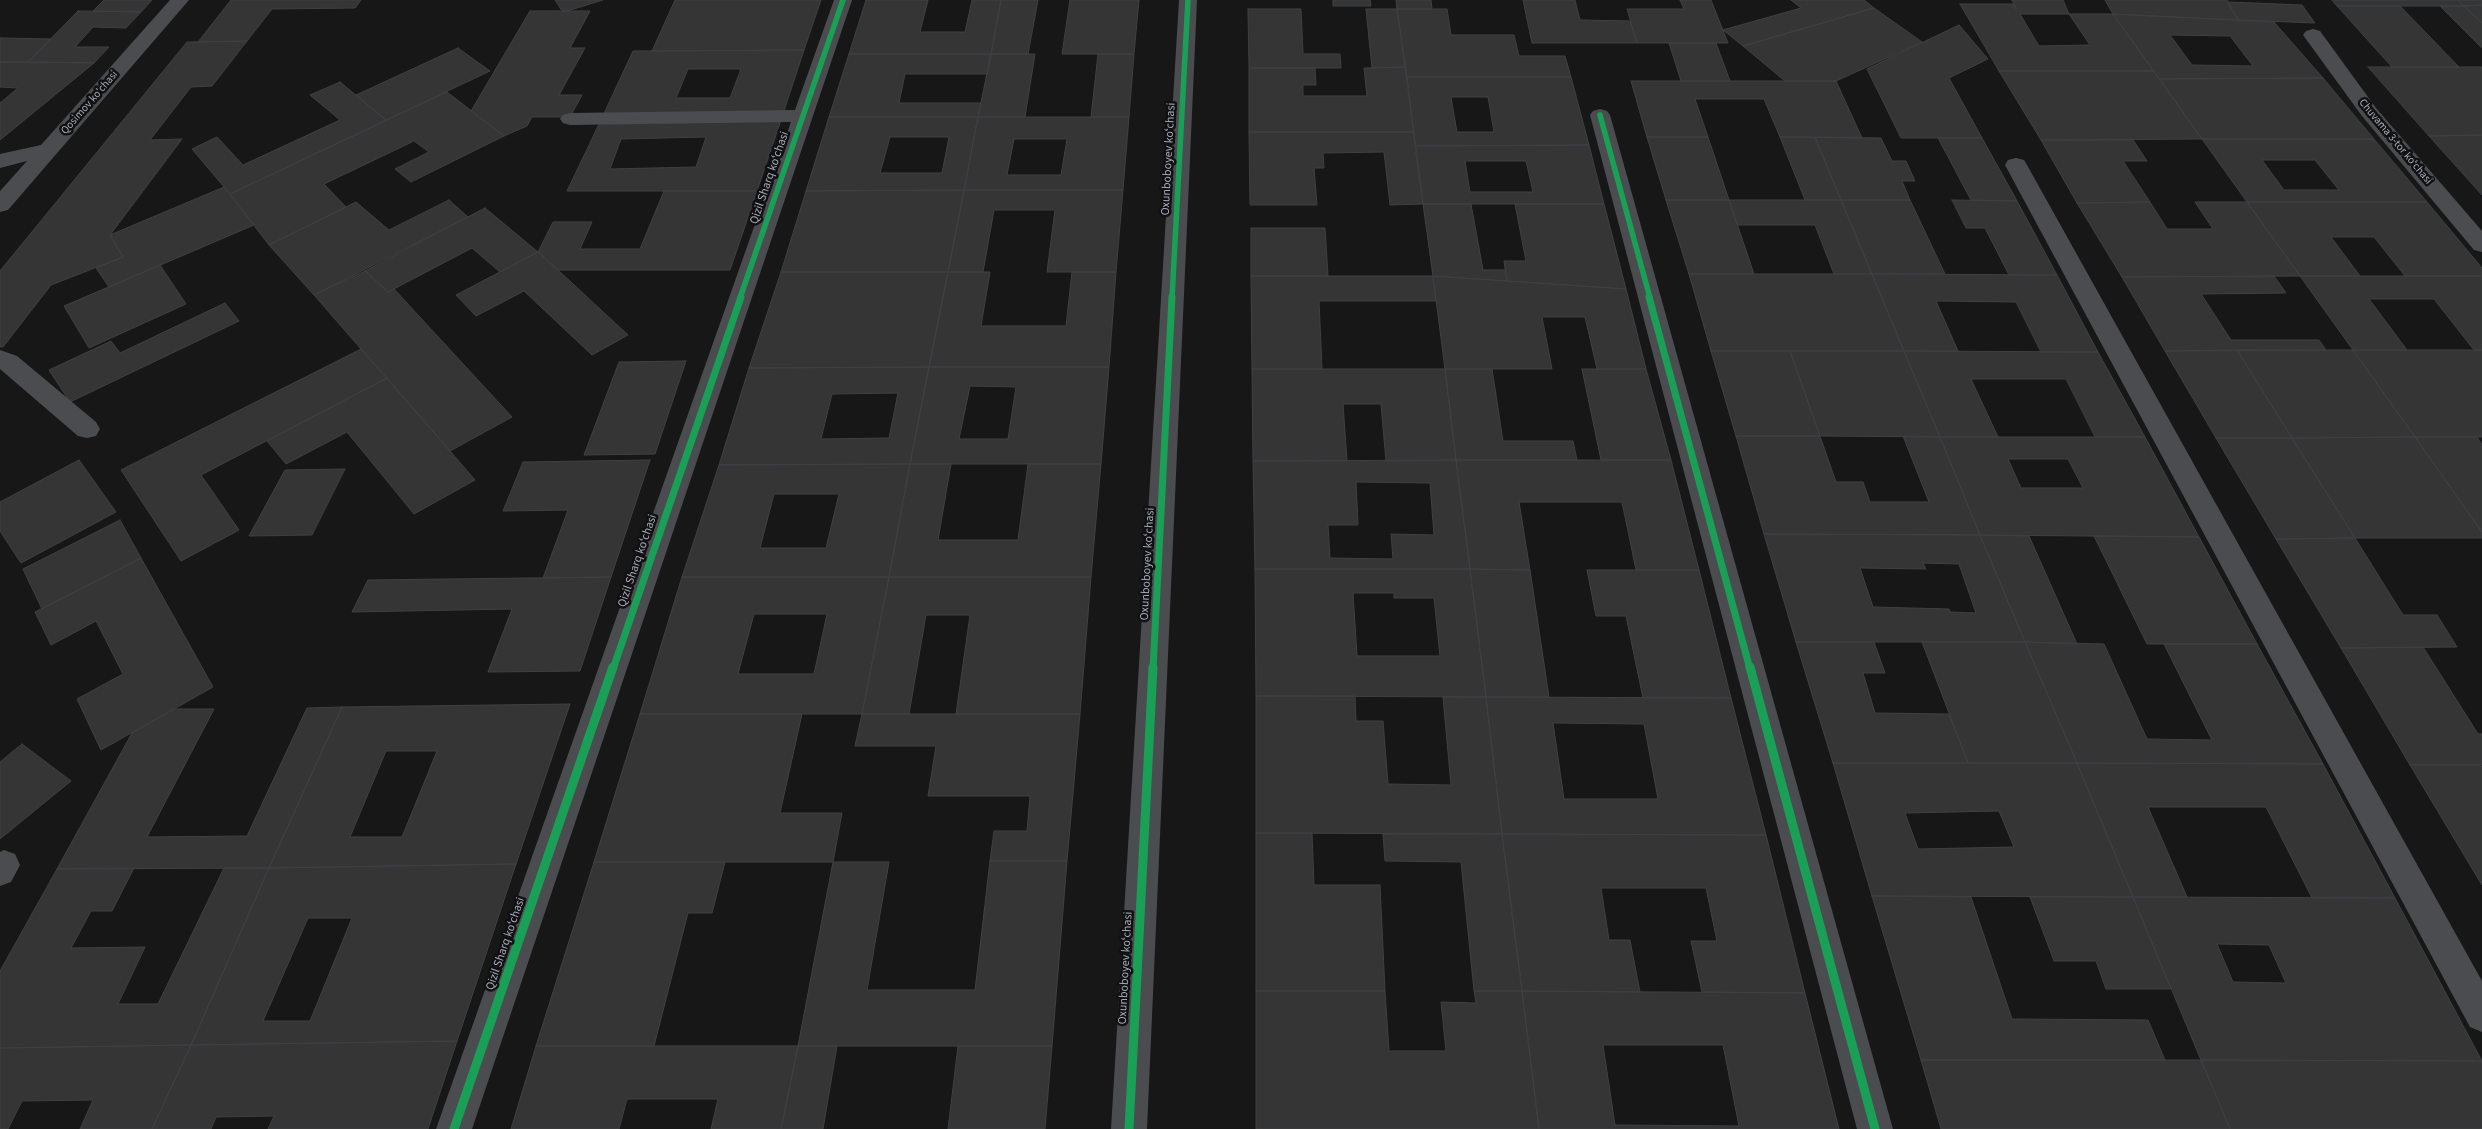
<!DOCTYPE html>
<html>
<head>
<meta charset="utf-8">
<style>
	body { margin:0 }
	canvas { display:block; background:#171717 }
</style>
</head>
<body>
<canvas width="2482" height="1129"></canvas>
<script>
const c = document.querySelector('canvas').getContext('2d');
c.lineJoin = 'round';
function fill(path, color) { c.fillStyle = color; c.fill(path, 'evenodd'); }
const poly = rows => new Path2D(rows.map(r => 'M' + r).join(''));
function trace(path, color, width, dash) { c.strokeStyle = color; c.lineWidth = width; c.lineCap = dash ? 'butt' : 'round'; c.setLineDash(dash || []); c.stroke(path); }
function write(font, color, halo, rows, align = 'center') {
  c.font = font + ' "Source Sans 3",sans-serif'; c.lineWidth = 5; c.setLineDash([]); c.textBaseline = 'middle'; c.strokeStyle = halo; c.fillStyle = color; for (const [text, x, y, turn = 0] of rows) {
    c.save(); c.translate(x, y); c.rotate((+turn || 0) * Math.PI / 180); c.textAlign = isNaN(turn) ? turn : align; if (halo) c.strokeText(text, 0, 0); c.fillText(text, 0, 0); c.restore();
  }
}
const building = poly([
	[104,0,152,0,141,12,93,11,104,0],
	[231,0,361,0,355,8,272,9,247,41,198,42,231,0],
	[555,0,603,0,567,11,562,11,555,0],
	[675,0,821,0,804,50,652,51,675,0],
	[866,0,928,0,920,32,965,32,972,0,1001,0,991,54,849,54,866,0],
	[1001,0,1038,0,1028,54,991,54,1001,0],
	[1070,0,1139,0,1134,54,1062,54,1070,0],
	[1333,0,1370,0,1371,6,1333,6,1333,0],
	[1396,0,1431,0,1432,9,1397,9,1396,0],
	[1523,0,1575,0,1580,20,1630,21,1637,43,1532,43,1523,0],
	[1680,0,1711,0,1728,43,1637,43,1627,9,1684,9,1680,0],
	[1791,0,1864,0,1874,8,1743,46,1723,30,1801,8,1791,0],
	[2012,0,2063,0,2069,14,2018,14,2012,0],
	[2105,0,2227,0,2238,20,2113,14,2105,0],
	[2332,0,2458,0,2464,6,2337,6,2332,0],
	[2458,0,2482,0,2482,5,2464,6,2458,0],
	[2228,2,2302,5,2315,23,2238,20,2228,2],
	[1960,4,2014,4,2039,46,2090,45,2069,14,2113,14,2154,71,1999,71,1960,4],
	[2482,5,2482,23,2464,6,2482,5],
	[2337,6,2400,6,2459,67,2392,67,2337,6],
	[2440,6,2464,6,2482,23,2482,48,2440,6],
	[1874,8,1922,42,1836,81,1785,81,1743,46,1874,8],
	[1248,9,1301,9,1303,54,1340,54,1341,68,1249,68,1248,9],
	[1366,9,1397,9,1405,67,1372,68,1366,9],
	[1397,9,1447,9,1451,35,1514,35,1519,56,1565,56,1571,77,1407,77,1397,9],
	[78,11,141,12,126,28,93,27,75,47,109,47,94,63,28,62,78,11],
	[530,11,590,11,570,48,585,48,559,95,582,95,570,117,532,117,527,126,504,136,471,111,530,11],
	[2113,14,2274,22,2323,78,2159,79,2113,14],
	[2170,35,2230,36,2253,66,2192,65,2170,35],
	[1959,25,1988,59,1949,78,1982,138,1901,138,1867,69,1959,25],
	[0,38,51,39,28,62,0,62,0,38],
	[247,41,212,86,191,87,150,140,182,139,110,235,123,257,51,285,3,347,0,347,0,271,187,42,247,41],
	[1669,43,1716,43,1730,81,1681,81,1669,43],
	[458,48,490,71,386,120,356,95,458,48],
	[804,50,781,120,601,120,633,51,804,50],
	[688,69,741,69,730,98,676,98,688,69],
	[849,54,991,54,987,74,905,74,899,103,981,103,978,117,829,117,849,54],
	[991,54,1035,54,1025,117,978,117,991,54],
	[1098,54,1134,54,1129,117,1091,117,1098,54],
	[0,62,28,62,94,63,0,140,0,103,18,88,0,87,0,62],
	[1405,67,1414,132,1249,132,1249,68,1315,68,1316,85,1303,85,1303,96,1367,96,1364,68,1405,67],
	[2368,67,2482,67,2482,135,2429,136,2368,67],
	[1999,71,2154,71,2202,139,2041,140,1999,71],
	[1407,77,1571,77,1589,145,1415,146,1407,77],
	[1451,97,1488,97,1494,132,1457,132,1451,97],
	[2323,78,2374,139,2202,139,2159,79,2323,78],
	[1631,81,1836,81,1862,138,1780,137,1764,99,1695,99,1708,137,1647,137,1631,81],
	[340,82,386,120,230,194,192,149,217,137,243,165,340,120,310,95,340,82],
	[447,92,504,136,411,182,395,169,429,152,414,141,324,184,346,207,269,245,230,194,447,92],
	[829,117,978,117,964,190,806,191,829,117],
	[890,137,949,137,942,173,880,173,890,137],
	[978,117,1129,117,1123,190,964,190,978,117],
	[1014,139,1067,139,1061,175,1007,175,1014,139],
	[601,120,781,120,757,191,567,191,601,120],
	[706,137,696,167,610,169,621,139,706,137],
	[1249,132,1414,132,1423,204,1390,205,1384,152,1323,153,1324,168,1314,168,1317,205,1250,205,1249,132],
	[2482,135,2482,195,2429,136,2482,135],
	[1647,137,1708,137,1729,200,1666,200,1647,137],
	[1780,137,1815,137,1841,200,1805,200,1780,137],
	[1815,137,1881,138,1892,161,1906,161,1915,181,1902,181,1910,200,1841,200,1815,137],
	[1938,138,1982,138,2017,201,1971,200,1938,138],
	[2202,139,2374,139,2427,202,2247,202,2202,139],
	[2262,160,2315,160,2339,190,2284,190,2262,160],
	[2041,140,2133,140,2147,161,2123,161,2150,202,2077,203,2041,140],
	[1589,145,1604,204,1423,204,1415,146,1589,145],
	[1465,161,1526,161,1533,192,1470,192,1465,161],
	[224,187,254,225,109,287,96,268,123,257,110,235,224,187],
	[964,190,1123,190,1116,272,1047,272,1055,210,994,210,983,272,948,272,964,190],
	[964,190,948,272,781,272,806,191,964,190],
	[664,191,757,191,730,270,558,270,538,252,553,222,592,222,580,249,640,249,664,191],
	[449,200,468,217,314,295,269,245,356,202,389,230,449,200],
	[1666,200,1729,200,1754,274,1689,274,1666,200],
	[1729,200,1841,200,1872,274,1834,274,1815,225,1737,225,1729,200],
	[1841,200,1910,200,1945,274,1872,274,1841,200],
	[1952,200,2017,201,2057,275,2009,275,1985,228,1966,228,1952,200],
	[2150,202,2167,229,2213,229,2195,202,2247,202,2300,276,2122,277,2077,203,2150,202],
	[2247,202,2427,202,2482,268,2482,276,2405,276,2374,237,2331,237,2360,276,2300,276,2247,202],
	[1423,204,1471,204,1483,270,1505,270,1507,281,1433,276,1423,204],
	[1515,204,1604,204,1626,289,1507,281,1504,261,1526,261,1515,204],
	[485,208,538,252,500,272,472,248,388,292,365,271,485,208],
	[1251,228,1325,228,1328,276,1251,276,1251,228],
	[538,252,558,270,628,335,592,355,524,291,476,316,456,295,538,252],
	[160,265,186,304,89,348,64,306,160,265],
	[365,271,388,292,394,289,512,417,450,451,314,295,365,271],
	[781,272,948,272,929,367,749,368,781,272],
	[948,272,990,272,981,326,1066,326,1072,272,1116,272,1109,367,929,367,948,272],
	[1689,274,1872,274,1904,351,1711,351,1689,274],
	[1872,274,2057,275,2098,352,2041,352,2016,302,1936,301,1958,351,1904,351,1872,274],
	[1251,276,1433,276,1436,301,1319,301,1322,369,1252,369,1251,276],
	[1433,276,1626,289,1646,369,1597,369,1585,317,1542,317,1552,369,1445,369,1433,276],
	[2274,276,2286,293,2201,294,2231,340,2319,340,2326,350,2165,351,2122,277,2274,276],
	[2300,276,2482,276,2482,350,2474,350,2434,299,2369,299,2407,350,2353,350,2300,276],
	[225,303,239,321,70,402,49,370,111,341,120,353,225,303],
	[361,349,387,378,201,475,239,530,181,561,121,470,361,349],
	[2237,350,2292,438,2216,438,2165,351,2237,350],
	[2237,350,2353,350,2415,437,2292,438,2237,350],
	[2353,350,2482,350,2482,437,2415,437,2353,350],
	[1711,351,1790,351,1820,436,1736,436,1711,351],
	[1790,351,1904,351,1940,437,1820,436,1790,351],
	[1904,351,2098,352,2145,437,2095,437,2066,379,1971,379,1998,437,1940,437,1904,351],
	[686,361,655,454,584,455,619,362,686,361],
	[929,367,1109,367,1101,464,910,464,929,367],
	[970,386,1016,387,1008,439,959,439,970,386],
	[929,367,910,464,719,465,749,368,929,367],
	[898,393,889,438,821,439,832,394,898,393],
	[1252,369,1445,369,1456,460,1386,461,1381,404,1343,404,1347,461,1253,461,1252,369],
	[1445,369,1492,369,1503,441,1573,441,1577,460,1456,460,1445,369],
	[1582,369,1646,369,1671,460,1601,460,1582,369],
	[387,378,475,480,414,514,347,432,286,464,267,441,387,378],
	[1736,436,1820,436,1836,482,1863,482,1870,502,1929,502,1903,436,1940,437,1980,535,1764,534,1736,436],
	[1940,437,2145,437,2199,537,1980,535,1940,437],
	[2008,459,2068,459,2083,488,2021,488,2008,459],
	[2415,437,2482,532,2482,538,2355,538,2292,438,2415,437],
	[2415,437,2477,437,2482,445,2482,532,2415,437],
	[2216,438,2292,438,2355,538,2276,539,2216,438],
	[79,460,116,512,21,563,0,531,0,502,79,460],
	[650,460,611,577,543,578,568,510,503,511,523,462,650,460],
	[1456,460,1470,569,1255,569,1253,461,1456,460],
	[1356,482,1430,483,1434,535,1391,534,1393,559,1330,558,1328,525,1358,525,1356,482],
	[1456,460,1671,460,1699,570,1636,570,1622,502,1519,502,1530,570,1470,569,1456,460],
	[910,464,889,577,682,577,719,465,910,464],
	[774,494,839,494,826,548,760,548,774,494],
	[910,464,951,464,938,540,1018,540,1028,464,1101,464,1091,577,889,577,910,464],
	[345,469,312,535,249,536,285,470,345,469],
	[120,520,141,558,42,609,23,569,120,520],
	[1764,534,1980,535,2025,642,1796,642,1764,534],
	[1923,563,1959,564,1976,613,1950,612,1949,609,1873,607,1860,568,1926,569,1923,563],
	[1980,535,2029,536,2077,644,2025,642,1980,535],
	[2094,536,2199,537,2257,644,2147,644,2094,536],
	[2355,538,2403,615,2437,615,2457,647,2341,648,2276,539,2355,538],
	[141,558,213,687,101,750,77,699,123,674,96,621,51,645,35,612,141,558],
	[1255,569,1470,569,1486,697,1256,696,1255,569],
	[1353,593,1394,593,1394,598,1434,598,1440,656,1357,656,1353,593],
	[1470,569,1530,570,1549,697,1486,697,1470,569],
	[1587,570,1699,570,1731,698,1643,698,1626,616,1596,616,1587,570],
	[611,577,580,671,488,672,512,609,352,612,368,580,611,577],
	[682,577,889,577,862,714,640,714,682,577],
	[754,614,827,614,814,674,738,674,754,614],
	[889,577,1091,577,1080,714,956,714,970,615,926,615,909,714,862,714,889,577],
	[1796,642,1874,642,1885,673,1863,673,1875,713,1949,714,1968,763,1833,763,1796,642],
	[1922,642,2025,642,2077,763,1968,763,1922,642],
	[2025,642,2104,644,2147,739,2212,740,2164,644,2257,644,2323,764,2077,763,2025,642],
	[2423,647,2478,734,2482,734,2482,765,2410,765,2341,648,2423,647],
	[1256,696,1355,696,1356,721,1383,721,1388,784,1451,785,1443,697,1486,697,1502,834,1256,833,1256,696],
	[1486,697,1731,698,1766,835,1502,834,1486,697],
	[1553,723,1644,724,1658,799,1564,799,1553,723],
	[570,704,516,864,269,868,342,707,570,704],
	[386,751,437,751,402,837,350,837,386,751],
	[342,707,269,868,57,869,132,733,174,709,214,709,147,837,247,836,307,708,342,707],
	[640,714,802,714,780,813,842,813,833,862,594,862,640,714],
	[862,714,1080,714,1067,861,990,861,994,831,1027,831,1030,796,928,796,936,746,855,746,862,714],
	[22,744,71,781,0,839,0,762,22,744],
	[1833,763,2077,763,2133,897,1872,896,1833,763],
	[1999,811,2014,847,1918,849,1905,813,1999,811],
	[2077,763,2323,764,2395,898,2312,898,2266,807,2148,807,2187,897,2133,897,2077,763],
	[2410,765,2480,765,2482,767,2482,885,2410,765],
	[1256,833,1312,833,1314,885,1380,885,1385,991,1256,991,1256,833],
	[1383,834,1502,834,1522,991,1474,991,1461,862,1385,861,1383,834],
	[1502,834,1766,835,1805,993,1702,992,1691,941,1717,941,1706,888,1601,888,1609,940,1630,940,1640,992,1522,991,1502,834],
	[990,861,1067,861,1052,1046,798,1046,833,862,889,862,867,990,975,990,990,861],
	[594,862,725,862,712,913,688,913,654,1046,536,1046,594,862],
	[516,864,457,1041,191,1045,269,868,516,864],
	[308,918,352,918,310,1021,263,1021,308,918],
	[134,868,112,911,91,911,71,948,145,947,118,1004,158,1004,224,868,269,868,191,1045,0,1048,0,971,57,869,134,868],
	[1872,896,1971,897,2012,1019,2148,1020,2165,1060,1921,1060,1872,896],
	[2030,897,2133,897,2171,989,2106,989,2096,961,2054,961,2030,897],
	[2133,897,2395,898,2482,1061,2201,1060,2133,897],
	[2217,944,2269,945,2286,983,2233,982,2217,944],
	[1256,991,1385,991,1389,1051,1446,1051,1441,1002,1476,1003,1474,991,1522,991,1539,1129,1256,1129,1256,991],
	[1522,991,1805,993,1839,1129,1539,1129,1522,991],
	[1603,1045,1723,1045,1739,1126,1615,1125,1603,1045],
	[457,1041,428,1129,268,1129,274,1116,216,1117,211,1129,152,1129,191,1045,457,1041],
	[191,1045,152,1129,80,1129,93,1100,22,1101,8,1129,0,1129,0,1048,191,1045],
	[536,1046,798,1046,781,1129,711,1129,718,1099,627,1099,619,1129,511,1129,536,1046],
	[798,1046,837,1046,823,1129,781,1129,798,1046],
	[958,1046,1052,1046,1045,1129,948,1129,958,1046],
	[1921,1060,2201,1060,2230,1129,1941,1129,1921,1060],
	[2201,1060,2482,1061,2482,1129,2230,1129,2201,1060]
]);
const minor = poly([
	[170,0,189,0,8,210,0,212,0,191,27,161,0,168,0,154,41,145,170,0],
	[834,0,852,0,472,1129,436,1129,791,122,570,125,563,123,560,119,563,115,570,113,795,110,834,0],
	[1179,0,1197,0,1147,1129,1111,1129,1179,0],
	[2313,29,2320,31,2376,108,2482,231,2482,252,2474,250,2362,116,2303,35,2306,31,2313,29],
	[1600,109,1607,111,1610,115,1893,1129,1857,1129,1590,115,1593,111,1600,109],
	[2016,158,2024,160,2027,165,2482,981,2482,1032,2470,1027,2005,165,2008,160,2016,158],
	[0,350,17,356,96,422,100,429,96,436,87,438,78,436,0,369,0,350],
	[4,850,15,854,20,865,11,882,0,886,0,852,4,850]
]);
const cyclewayFar2 = poly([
	[1600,115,1650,298],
	[740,298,843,0],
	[1172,298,1188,0]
]);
const cyclewayFar1 = poly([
	[1649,297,1750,669],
	[613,669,741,297],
	[1153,669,1172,297]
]);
const cycleway = poly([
	[1750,667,1875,1129],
	[454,1129,613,667],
	[1129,1129,1153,667]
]);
const farStreetnames = [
	["Qosimov ko'chasi",90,103,-49],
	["Chuvama 3-tor koʻchasi",2395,142,50]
];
const streetNames = [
	["Oxunboboyev koʻchasi",1169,159,-87],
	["Qizil Sharq koʻchasi",770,178,-71],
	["Qizil Sharq koʻchasi",638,561,-71],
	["Oxunboboyev koʻchasi",1148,564,-87],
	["Qizil Sharq koʻchasi",506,944,-71],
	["Oxunboboyev koʻchasi",1126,968,-87]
];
fill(building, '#353536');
trace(building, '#3f4043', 1);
fill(minor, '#4b4c50');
trace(cyclewayFar2, '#1a9f57', 5.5);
trace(cyclewayFar1, '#1a9f57', 7);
trace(cycleway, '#1a9f57', 9);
write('11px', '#a8adb8', '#111113', farStreetnames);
write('12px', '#a8adb8', '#111113', streetNames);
</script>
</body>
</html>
